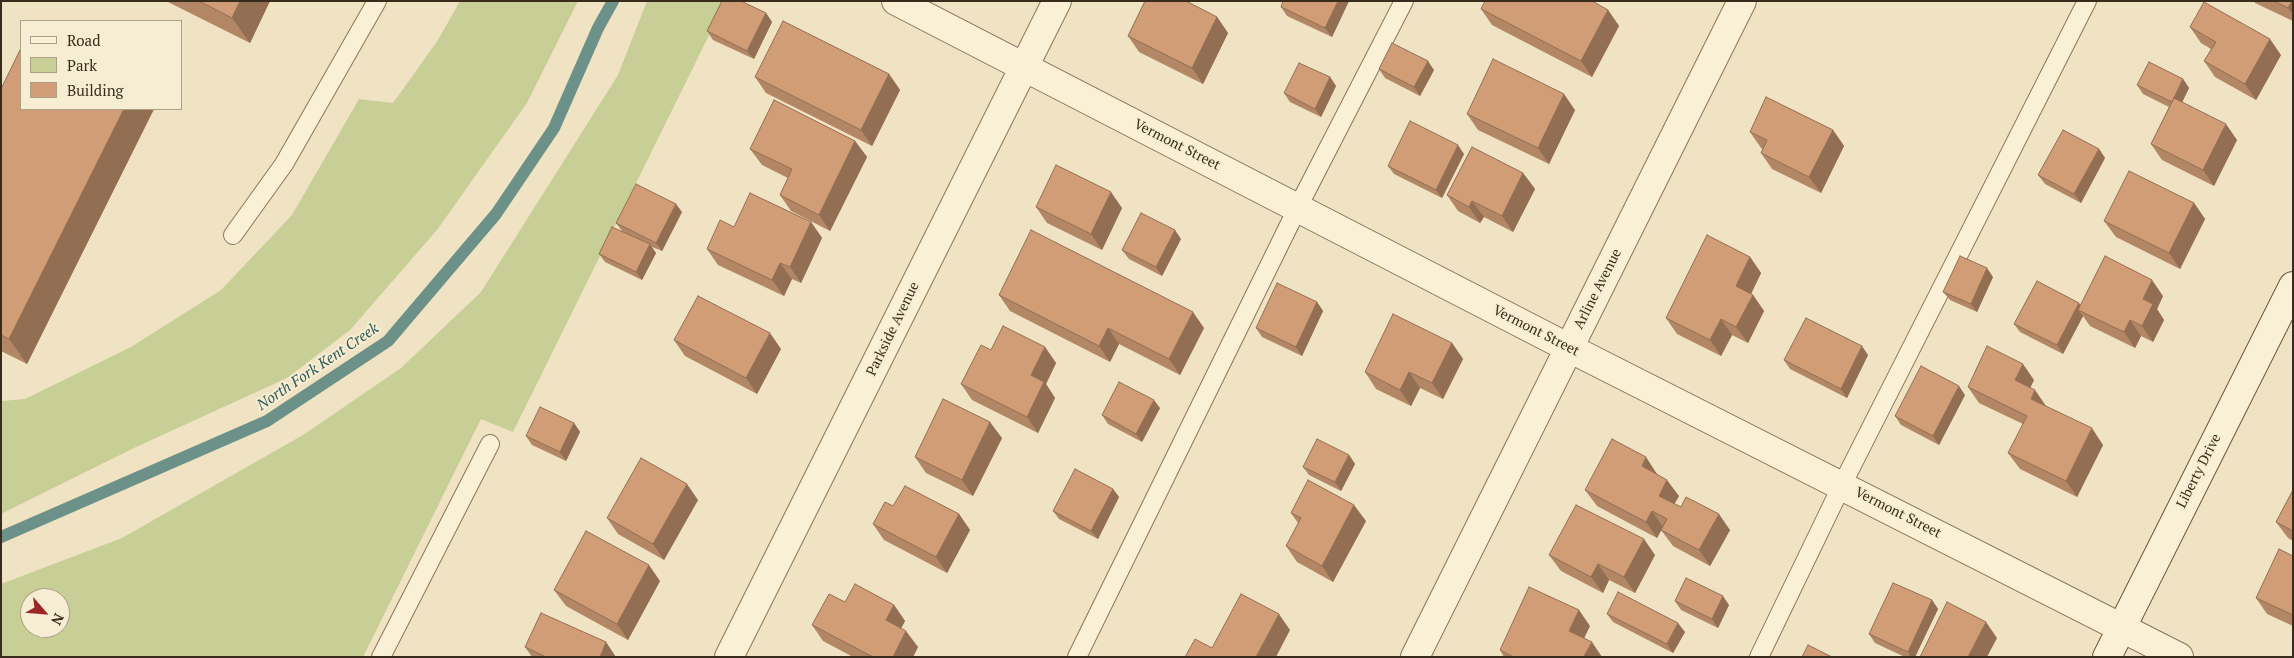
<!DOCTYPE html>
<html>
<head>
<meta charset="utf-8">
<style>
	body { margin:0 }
	#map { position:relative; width:2294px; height:658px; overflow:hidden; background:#f0e3c3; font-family:"PT Serif",serif }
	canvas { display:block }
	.frame { position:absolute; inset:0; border:2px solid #3a2c1d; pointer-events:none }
	.legend { position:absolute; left:20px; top:20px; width:162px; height:90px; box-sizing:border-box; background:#f7edd3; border:1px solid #aba08a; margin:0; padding:6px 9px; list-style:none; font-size:15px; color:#3a2c1d }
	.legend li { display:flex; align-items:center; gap:10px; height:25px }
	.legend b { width:25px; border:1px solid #aba08a }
	.north { position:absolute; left:20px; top:588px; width:50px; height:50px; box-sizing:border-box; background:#f7edd3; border:1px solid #aba08a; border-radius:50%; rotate:117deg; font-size:14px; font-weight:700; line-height:20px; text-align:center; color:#3a2c1d }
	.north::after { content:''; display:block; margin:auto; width:18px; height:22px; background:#9c2726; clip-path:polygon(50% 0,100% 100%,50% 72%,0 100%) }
</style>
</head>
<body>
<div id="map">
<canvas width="2294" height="658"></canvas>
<div class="frame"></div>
<ul class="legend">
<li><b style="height:6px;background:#faf0d6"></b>Road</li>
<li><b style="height:14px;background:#c7cf96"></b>Park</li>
<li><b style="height:14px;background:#d09d77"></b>Building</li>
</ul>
<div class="north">N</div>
</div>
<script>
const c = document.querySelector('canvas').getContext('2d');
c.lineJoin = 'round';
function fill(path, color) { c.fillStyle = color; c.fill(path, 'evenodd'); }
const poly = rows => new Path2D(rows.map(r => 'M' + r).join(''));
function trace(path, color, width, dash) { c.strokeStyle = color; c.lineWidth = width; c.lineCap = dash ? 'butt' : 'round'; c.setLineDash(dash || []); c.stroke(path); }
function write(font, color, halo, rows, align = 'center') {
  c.font = font + ' "PT Serif",serif'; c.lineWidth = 4; c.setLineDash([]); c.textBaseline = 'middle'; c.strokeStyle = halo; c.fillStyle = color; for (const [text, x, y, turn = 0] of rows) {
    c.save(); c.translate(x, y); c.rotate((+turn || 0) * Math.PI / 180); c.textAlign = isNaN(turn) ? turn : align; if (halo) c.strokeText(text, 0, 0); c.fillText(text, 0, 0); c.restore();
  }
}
const green = poly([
	[460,1,578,1,527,103,437,230,350,330,287,378,136,447,1,514,1,401,25,399,131,347,221,290,292,215,359,99,393,103,438,40],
	[647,1,726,1,513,432,481,419,363,657,1,657,1,584,122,538,303,435,401,368,481,292,618,75],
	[30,598,60,598,60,628,30,628]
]);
const stream = poly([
	[1,537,267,421,388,341,496,214,554,128,598,28,613,1]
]);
const lane = poly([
	[233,235,284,164,377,1],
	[381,657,490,444],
	[1077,657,1298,207,1404,1],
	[1759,657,1842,485,2087,1]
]);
const street = poly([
	[896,1,1569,348,2179,657],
	[729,657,1057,1],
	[1415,657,1742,1]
]);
const secondary = poly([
	[2107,657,2293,286]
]);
const wall = poly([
	[166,1,270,1,250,43],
	[1349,1,1332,37,1287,16,1281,7],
	[2254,1,2293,1,2293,21,2255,3],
	[1481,9,1608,10,1619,26,1592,77,1492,25],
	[766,13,772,22,754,59,713,40,707,31],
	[1217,17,1228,33,1203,84,1139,52,1128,36],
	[2190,27,2281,55,2256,100,2215,77,2204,61,2211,49,2201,43],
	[1379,69,1434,70,1420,96,1385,78],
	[889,74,900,90,872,146,766,93,755,77],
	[1330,77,1336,86,1321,117,1290,102,1284,93],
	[2183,79,2189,88,2182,102,2237,140,2214,186,2162,160,2151,144,2169,107,2143,94,2137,85],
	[1,89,21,109,154,109,27,364,1,351],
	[1575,110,1549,164,1478,130,1467,114],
	[1833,130,1844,146,1821,193,1772,169,1761,153,1763,149,1761,148,1750,132],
	[855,141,867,157,830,231,791,211,780,195,788,178,762,165,750,149],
	[2099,149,2105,158,2081,203,2045,184,2038,175],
	[1464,154,1442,198,1394,174,1388,166],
	[1523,173,1535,189,1513,232,1484,217,1480,223,1458,211,1447,195],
	[2194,203,2205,219,2180,269,2116,237,2104,221],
	[1036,207,1122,208,1102,250,1047,223],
	[682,212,662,251,650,246,656,253,642,280,605,262,599,254,622,231,616,223],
	[811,222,822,238,801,283,792,279,784,296,718,265,707,249,734,227],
	[1181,239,1162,276,1129,259,1122,250],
	[1750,257,1761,273,1751,294,1753,295,1764,311,1748,343,1732,335,1721,356,1677,334,1666,318],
	[1993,277,1977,312,1950,300,1943,292],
	[999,295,1204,328,1180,375,1119,344,1110,362,1010,311],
	[2163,296,2157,309,2164,320,2153,342,2141,336,2135,348,2090,326,2083,316,2063,354,2020,332,2014,324,2081,305],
	[1317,302,1323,311,1302,356,1262,337,1256,328],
	[674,340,781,349,757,394,685,356],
	[1452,343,1463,359,1443,399,1420,388,1411,406,1376,389,1365,372],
	[1045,347,1056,363,1046,384,1055,398,1038,433,972,400,961,384,991,350],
	[1868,355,1847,398,1790,369,1784,360],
	[2034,380,2030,388,2046,407,2103,445,2077,497,2020,469,2008,453,2023,424,1979,403,1968,387],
	[1965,395,1939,445,1901,425,1895,416],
	[1160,408,1142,442,1108,424,1102,415],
	[574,423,580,432,566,461,532,445,526,436],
	[1002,438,973,496,926,473,915,457],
	[1349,455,1355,464,1341,491,1309,475,1303,467],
	[1657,474,1679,496,1674,504,1730,530,1710,566,1673,546,1661,530,1663,527,1657,538,1597,506,1585,490],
	[1113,489,1119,497,1098,539,1059,519,1053,511],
	[2293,490,2293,541,2288,538,2276,522],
	[698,500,664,560,618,534,607,518],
	[893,506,959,514,970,530,947,573,884,540,873,524],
	[1291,513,1366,521,1333,582,1297,562,1286,546,1298,523],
	[1549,555,1655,555,1635,593,1609,580,1603,593,1561,571],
	[2293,556,2293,626,2267,614,2256,598],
	[660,581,628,640,566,606,554,590],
	[1932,600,1938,609,1915,657,1905,657,1875,643,1869,634],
	[1675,601,1729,605,1718,628,1681,610],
	[845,602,894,605,905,621,901,628,918,647,913,657,853,657,823,641,812,625],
	[1607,614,1685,632,1673,653,1613,622],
	[525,647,616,657,532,657],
	[1500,650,1513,657,1504,657]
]);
const shadedWall = poly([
	[240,1,270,1,250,43,232,18],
	[1338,1,1349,1,1332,37,1325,28],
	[2292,1,2293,1,2293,14,2288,8],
	[1608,10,1619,26,1592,77,1581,61],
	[766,13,772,22,754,59,747,51],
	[1217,17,1228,33,1203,84,1192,68],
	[2270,39,2281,55,2256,100,2245,84],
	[1428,61,1434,70,1420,96,1414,87],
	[889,74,900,90,872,146,861,130],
	[1330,77,1336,86,1321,117,1315,109],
	[2183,79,2189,88,2178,111,2172,102],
	[1564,94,1575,110,1549,164,1538,148],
	[124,109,154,109,27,364,9,339],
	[2226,124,2237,140,2214,186,2203,170],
	[1833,130,1844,146,1821,193,1809,177],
	[855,141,867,157,830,231,819,215],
	[1458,145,1464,154,1442,198,1436,190],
	[2099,149,2105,158,2081,203,2074,194],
	[1523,173,1535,189,1513,232,1502,216],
	[1111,192,1122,208,1102,250,1091,234],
	[1472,201,1484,217,1480,223,1469,207],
	[2194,203,2205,219,2180,269,2169,253],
	[676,204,682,212,662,251,656,243],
	[811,222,822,238,801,283,790,267],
	[1175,230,1181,239,1162,276,1156,267],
	[650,244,656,253,642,280,636,272],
	[1750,257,1761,273,1747,302,1736,286],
	[780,263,792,279,784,296,772,280],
	[1987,268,1993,277,1977,312,1971,304],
	[2152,280,2163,296,2157,309,2164,320,2153,342,2142,326,2143,299],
	[1753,295,1764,311,1748,343,1736,327],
	[1317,302,1323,311,1302,356,1296,347],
	[2079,303,2085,311,2078,310,2083,316,2063,354,2057,345],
	[1193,312,1204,328,1180,375,1169,359],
	[1721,319,1732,335,1721,356,1710,340],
	[2130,320,2141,336,2135,348,2124,332],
	[1108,328,1119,344,1110,362,1099,346],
	[770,333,781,349,757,394,746,378],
	[1452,343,1463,359,1443,399,1432,383],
	[1862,346,1868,355,1847,398,1841,389],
	[1045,347,1056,363,1046,384,1055,398,1038,433,1027,417,1031,375],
	[2023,364,2034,380,2026,396,2015,380],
	[1409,372,1420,388,1411,406,1400,390],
	[1959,386,1965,395,1939,445,1933,436],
	[2035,390,2046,406,2042,415,2031,399],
	[1154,400,1160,408,1142,442,1136,434],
	[990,422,1002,438,973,496,962,480],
	[574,423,580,432,566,461,560,452],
	[2092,428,2103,445,2077,497,2066,481],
	[1349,455,1355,464,1341,491,1335,482],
	[1646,457,1657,474,1653,482,1642,466],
	[1667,480,1679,496,1670,512,1659,496],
	[687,484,698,500,664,560,653,544],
	[1113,489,1119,497,1098,539,1091,531],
	[1354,505,1366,521,1333,582,1322,566],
	[1652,511,1663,527,1657,538,1646,522],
	[959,514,970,530,947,573,936,557],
	[1719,514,1730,530,1710,566,1699,550],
	[1644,539,1655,555,1635,593,1624,577],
	[1598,564,1609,580,1603,593,1591,577],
	[649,565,660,581,628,640,617,624],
	[1723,596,1729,605,1718,628,1712,619],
	[1932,600,1938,609,1915,657,1911,657,1908,652],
	[894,605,905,621,897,636,886,620],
	[1579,610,1590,626,1580,647,1569,631],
	[1279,614,1290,630,1276,657,1256,657],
	[1986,622,1997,638,1987,657,1968,657],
	[1678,623,1685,632,1673,653,1667,644],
	[906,631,918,647,913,657,893,657],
	[606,642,616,657,600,657],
	[1592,642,1602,657,1584,656]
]);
const building = poly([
	[199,1,240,1,232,18,199,1],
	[722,1,741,1,766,13,747,51,707,31,722,1],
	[1145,1,1186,1,1217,17,1192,68,1128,36,1145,1],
	[1283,1,1338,1,1325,28,1281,7,1283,1],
	[1485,1,1592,1,1608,10,1581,61,1481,9,1485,1],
	[2274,1,2292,1,2288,8,2274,1],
	[2204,2,2270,39,2245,84,2204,61,2216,42,2190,27,2204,2],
	[783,21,889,74,861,130,755,77,783,21],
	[1392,43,1428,61,1414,87,1379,69,1392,43],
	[21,48,21,109,124,109,9,339,1,335,1,89,21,48],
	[1493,59,1564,94,1538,148,1467,114,1493,59],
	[2149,62,2183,79,2172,102,2137,85,2149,62],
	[1299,63,1330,77,1315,109,1284,93,1299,63],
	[1766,97,1833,130,1809,177,1761,153,1767,140,1750,132,1766,97],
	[2174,98,2226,124,2203,170,2151,144,2174,98],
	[774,100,855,141,819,215,780,195,792,169,750,149,774,100],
	[1410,121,1458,145,1436,190,1388,166,1410,121],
	[2063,130,2099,149,2074,194,2038,175,2063,130],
	[1472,147,1523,173,1502,216,1472,201,1469,207,1447,195,1472,147],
	[1056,165,1111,192,1091,234,1036,207,1056,165],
	[2129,171,2194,203,2169,253,2104,221,2129,171],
	[636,184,676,204,656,243,616,223,636,184],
	[750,193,811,222,790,267,780,263,772,280,707,249,720,220,734,227,750,193],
	[1141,213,1175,230,1156,267,1122,250,1141,213],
	[612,227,650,244,636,272,599,254,612,227],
	[1031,230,1193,312,1169,359,1108,328,1099,346,999,295,1031,230],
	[1707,235,1750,257,1736,286,1753,295,1736,327,1721,319,1710,340,1666,318,1707,235],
	[1960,256,1987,268,1971,304,1943,292,1960,256],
	[2105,256,2152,280,2143,299,2153,304,2142,326,2130,320,2124,332,2078,310,2105,256],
	[2037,281,2079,303,2057,345,2014,324,2037,281],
	[1277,283,1317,302,1296,347,1256,328,1277,283],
	[698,296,770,333,746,378,674,340,698,296],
	[1393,314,1452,343,1432,383,1409,372,1400,390,1365,372,1393,314],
	[1806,318,1862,346,1841,389,1784,360,1806,318],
	[1003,326,1045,347,1031,375,1044,382,1027,417,961,384,981,345,991,350,1003,326],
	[1987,346,2023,364,2015,380,2035,390,2031,399,2092,428,2066,481,2008,453,2027,416,1968,387,1987,346],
	[1921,366,1959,386,1933,436,1895,416,1921,366],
	[1119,382,1154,400,1136,434,1102,415,1119,382],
	[943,399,990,422,962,480,915,457,943,399],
	[540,407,574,423,560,452,526,436,540,407],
	[1317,439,1349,455,1335,482,1303,467,1317,439],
	[1612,439,1646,457,1642,466,1667,480,1659,496,1681,507,1686,497,1719,514,1699,550,1661,530,1667,519,1652,511,1646,522,1585,490,1612,439],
	[641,458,687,484,653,544,607,518,641,458],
	[1075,469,1113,489,1091,531,1053,511,1075,469],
	[1308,480,1354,505,1322,566,1286,546,1301,518,1291,513,1308,480],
	[905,486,959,514,936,557,873,524,885,502,893,506,905,486],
	[2293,490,2293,531,2276,522,2293,490],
	[1576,505,1644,539,1624,577,1598,564,1591,577,1549,555,1576,505],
	[586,531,649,565,617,624,554,590,586,531],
	[2279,549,2293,556,2293,615,2256,598,2279,549],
	[1686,578,1723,596,1712,619,1675,601,1686,578],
	[1893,583,1932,600,1908,652,1869,634,1893,583],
	[855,584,894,605,886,620,906,631,893,657,873,657,812,625,829,594,845,602,855,584],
	[1529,587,1579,610,1569,631,1592,642,1584,656,1586,657,1514,657,1500,650,1529,587],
	[1618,592,1678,623,1667,644,1607,614,1618,592],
	[1241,594,1279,614,1256,657,1185,657,1195,639,1212,648,1241,594],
	[1947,602,1986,622,1968,657,1920,657,1947,602],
	[541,613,606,642,600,657,544,657,544,656,525,647,541,613],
	[1808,645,1832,657,1802,657,1808,645]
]);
const streetNames = [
	["Vermont Street",1177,145,27],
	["Arline Avenue",1598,289,-63],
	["Parkside Avenue",893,329,-64],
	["Vermont Street",1536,331,27],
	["Liberty Drive",2199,471,-63],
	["Vermont Street",1898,513,27]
];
const waterNames = [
	["North Fork Kent Creek",318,367,-34]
];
fill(green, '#c7cf96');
trace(stream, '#6b9188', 12);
trace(lane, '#8b7459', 20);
trace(street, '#8b7459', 30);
trace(secondary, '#6d553c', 30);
trace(lane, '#faf0d6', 18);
trace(street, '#faf0d6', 28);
trace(secondary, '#faf0d6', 28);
fill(wall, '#b38766');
fill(shadedWall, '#926e53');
fill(building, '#d09d77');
trace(building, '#926e53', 1);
write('14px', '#3a2c1d', '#f7edd3', streetNames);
write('italic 15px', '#2c5a58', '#f7edd3', waterNames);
</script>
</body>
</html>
